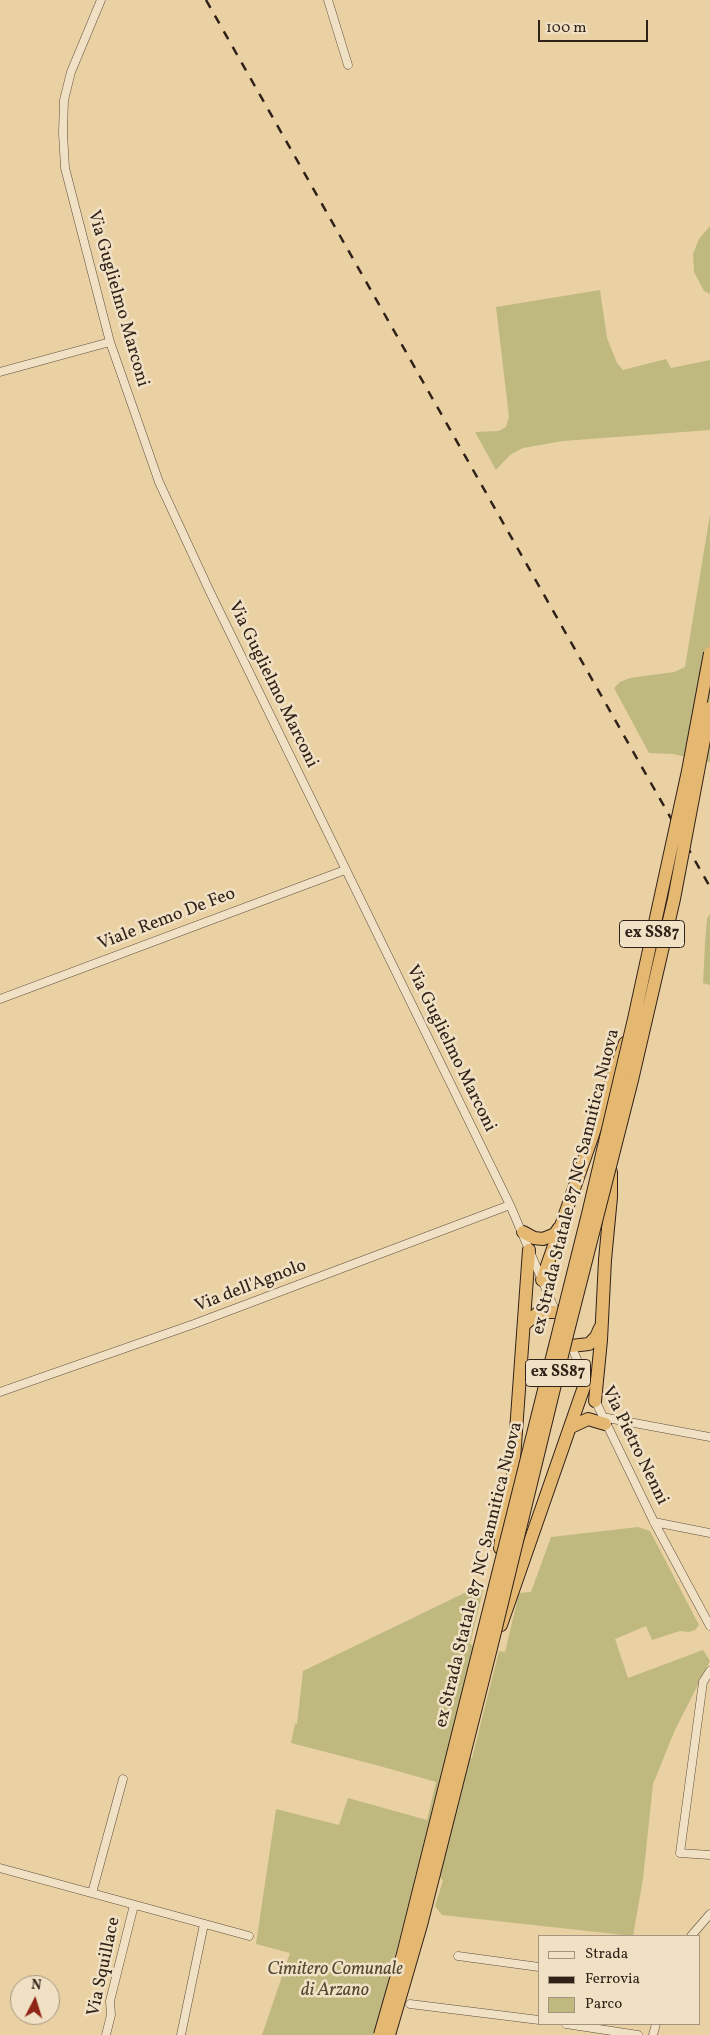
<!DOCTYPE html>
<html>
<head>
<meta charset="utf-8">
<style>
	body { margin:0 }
	#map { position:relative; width:710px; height:2035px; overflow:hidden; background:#ead1a4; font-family:Vollkorn,serif }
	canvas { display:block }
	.legend { position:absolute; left:538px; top:1935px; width:162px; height:90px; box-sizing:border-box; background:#f1e1c4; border:1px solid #a49480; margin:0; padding:6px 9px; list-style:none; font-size:15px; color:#302119 }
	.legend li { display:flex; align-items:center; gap:10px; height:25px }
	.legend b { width:25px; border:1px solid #a49480 }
	.north { position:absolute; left:10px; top:1975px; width:50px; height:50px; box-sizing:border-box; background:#f1e1c4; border:1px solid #a49480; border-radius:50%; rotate:5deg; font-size:14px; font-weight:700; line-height:20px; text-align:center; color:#302119 }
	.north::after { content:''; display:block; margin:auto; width:18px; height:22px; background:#8f2418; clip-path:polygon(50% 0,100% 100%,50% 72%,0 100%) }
	.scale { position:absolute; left:538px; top:20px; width:110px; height:22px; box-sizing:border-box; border:2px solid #302119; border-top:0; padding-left:6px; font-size:15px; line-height:18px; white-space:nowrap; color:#302119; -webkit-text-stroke:4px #f1e1c4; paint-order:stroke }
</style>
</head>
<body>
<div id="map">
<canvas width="710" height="2035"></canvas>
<ul class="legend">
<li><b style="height:6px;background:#f1e1c4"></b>Strada</li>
<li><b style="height:6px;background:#302119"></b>Ferrovia</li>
<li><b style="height:14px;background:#bfb980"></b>Parco</li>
</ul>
<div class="north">N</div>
<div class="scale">100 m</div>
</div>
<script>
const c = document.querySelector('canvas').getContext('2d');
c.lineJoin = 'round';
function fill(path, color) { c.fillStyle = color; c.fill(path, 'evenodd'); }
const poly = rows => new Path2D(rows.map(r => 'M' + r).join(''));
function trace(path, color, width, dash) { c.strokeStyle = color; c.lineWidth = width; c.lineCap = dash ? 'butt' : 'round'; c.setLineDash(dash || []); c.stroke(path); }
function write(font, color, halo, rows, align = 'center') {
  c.font = font + ' Vollkorn,serif'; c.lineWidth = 5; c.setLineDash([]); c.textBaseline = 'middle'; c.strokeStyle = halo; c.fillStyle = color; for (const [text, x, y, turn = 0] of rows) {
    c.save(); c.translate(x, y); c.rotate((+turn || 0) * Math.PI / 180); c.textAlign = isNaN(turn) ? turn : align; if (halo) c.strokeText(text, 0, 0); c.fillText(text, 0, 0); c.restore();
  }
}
const green = poly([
	[710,226,710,294,704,291,694,272,693,254,699,239],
	[600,290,607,338,617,363,623,370,666,359,671,368,710,360,710,430,563,441,523,448,510,455,496,470,475,432,499,431,506,427,509,417,496,307],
	[710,514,710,762,673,754,649,753,614,688,620,682,630,678,674,672,685,667],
	[710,914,710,985,703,983,705,943,707,919],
	[638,1527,650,1531,699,1625,695,1630,689,1632,680,1631,652,1640,646,1626,615,1639,628,1678,703,1650,710,1661,675,1730,653,1784,643,1879,633,1936,442,1915,435,1906,443,1880,439,1877,468,1758,472,1758,499,1651,505,1652,519,1593,531,1592,551,1537],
	[485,1583,470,1644,474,1645,375,2035,262,2035,290,1953,256,1944,276,1809,339,1825,348,1798,427,1820,436,1782,376,1765,291,1743,295,1724,297,1724,303,1671]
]);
const minor = poly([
	[101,0,71,72,64,100,63,133,65,168,110,342,159,482,210,592,510,1205,557,1315],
	[328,0,348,65],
	[0,372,110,342],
	[0,999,345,870],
	[570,1343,587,1383],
	[0,1392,194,1324,510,1205],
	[594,1398,654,1522,710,1626],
	[602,1417,710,1437],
	[654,1522,710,1533],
	[710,1671,703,1682,680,1853,710,1855],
	[0,1868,249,1936],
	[92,1893,123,1779],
	[691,1936,710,1914],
	[458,1956,539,1967],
	[410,2004,539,2020],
	[566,2024,638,2035],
	[106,2035,111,2015,110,2001,134,1905],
	[181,2035,204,1924],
	[653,2035,656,2024]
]);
const trunk = poly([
	[523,1232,534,1238,543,1239,555,1234,559,1228],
	[542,1280,625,1043],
	[525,1324,539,1312,556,1312],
	[571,1346,589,1344,596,1337,600,1328],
	[595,1401,601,1340,605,1260,611,1197,611,1172],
	[571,1427,588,1419,605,1424],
	[500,1548,502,1529,512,1487,529,1250],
	[501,1625,586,1381]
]);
const rail = poly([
	[206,0,710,887]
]);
const trunkBridge = poly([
	[380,2035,402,1958,588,1214,634,1019,688,771,710,653],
	[389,2035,421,1925,491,1648,567,1335,632,1080,674,899,710,708]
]);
const shields = [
	[652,934,65],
	[558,1373,65]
];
const shieldNames = [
	["ex SS87",652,934],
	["ex SS87",558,1373]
];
const streetNames = [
	["Via Guglielmo Marconi",117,299,74],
	["Via Guglielmo Marconi",272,685,64],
	["Viale Remo De Feo",167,920,-21],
	["Via Guglielmo Marconi",450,1049,64],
	["ex Strada Statale 87 NC Sannitica Nuova",577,1182,-76],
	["Via dell'Agnolo",251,1287,-21],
	["Via Pietro Nenni",634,1446,64],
	["ex Strada Statale 87 NC Sannitica Nuova",480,1575,-76],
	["Via Squillace",105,1967,-78]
];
const parkNames = [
	["Cimitero Comunale",335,1971],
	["di Arzano",335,1992]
];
fill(green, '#bfb980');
trace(minor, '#5e4d3c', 9);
trace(trunk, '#302119', 14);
trace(minor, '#f1e1c4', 8);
trace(trunk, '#e5b872', 12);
trace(rail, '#302119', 2.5, [9, 9]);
trace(trunkBridge, '#302119', 14, []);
trace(trunkBridge, '#e5b872', 12);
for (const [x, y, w] of shields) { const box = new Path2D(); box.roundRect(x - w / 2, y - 13.5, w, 27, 4); c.fillStyle = '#f1e1c4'; c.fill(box); trace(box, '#302119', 1); }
write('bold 16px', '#302119', null, shieldNames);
write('18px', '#302119', '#f1e1c4', streetNames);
write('italic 18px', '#544733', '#f1e1c4', parkNames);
</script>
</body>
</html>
